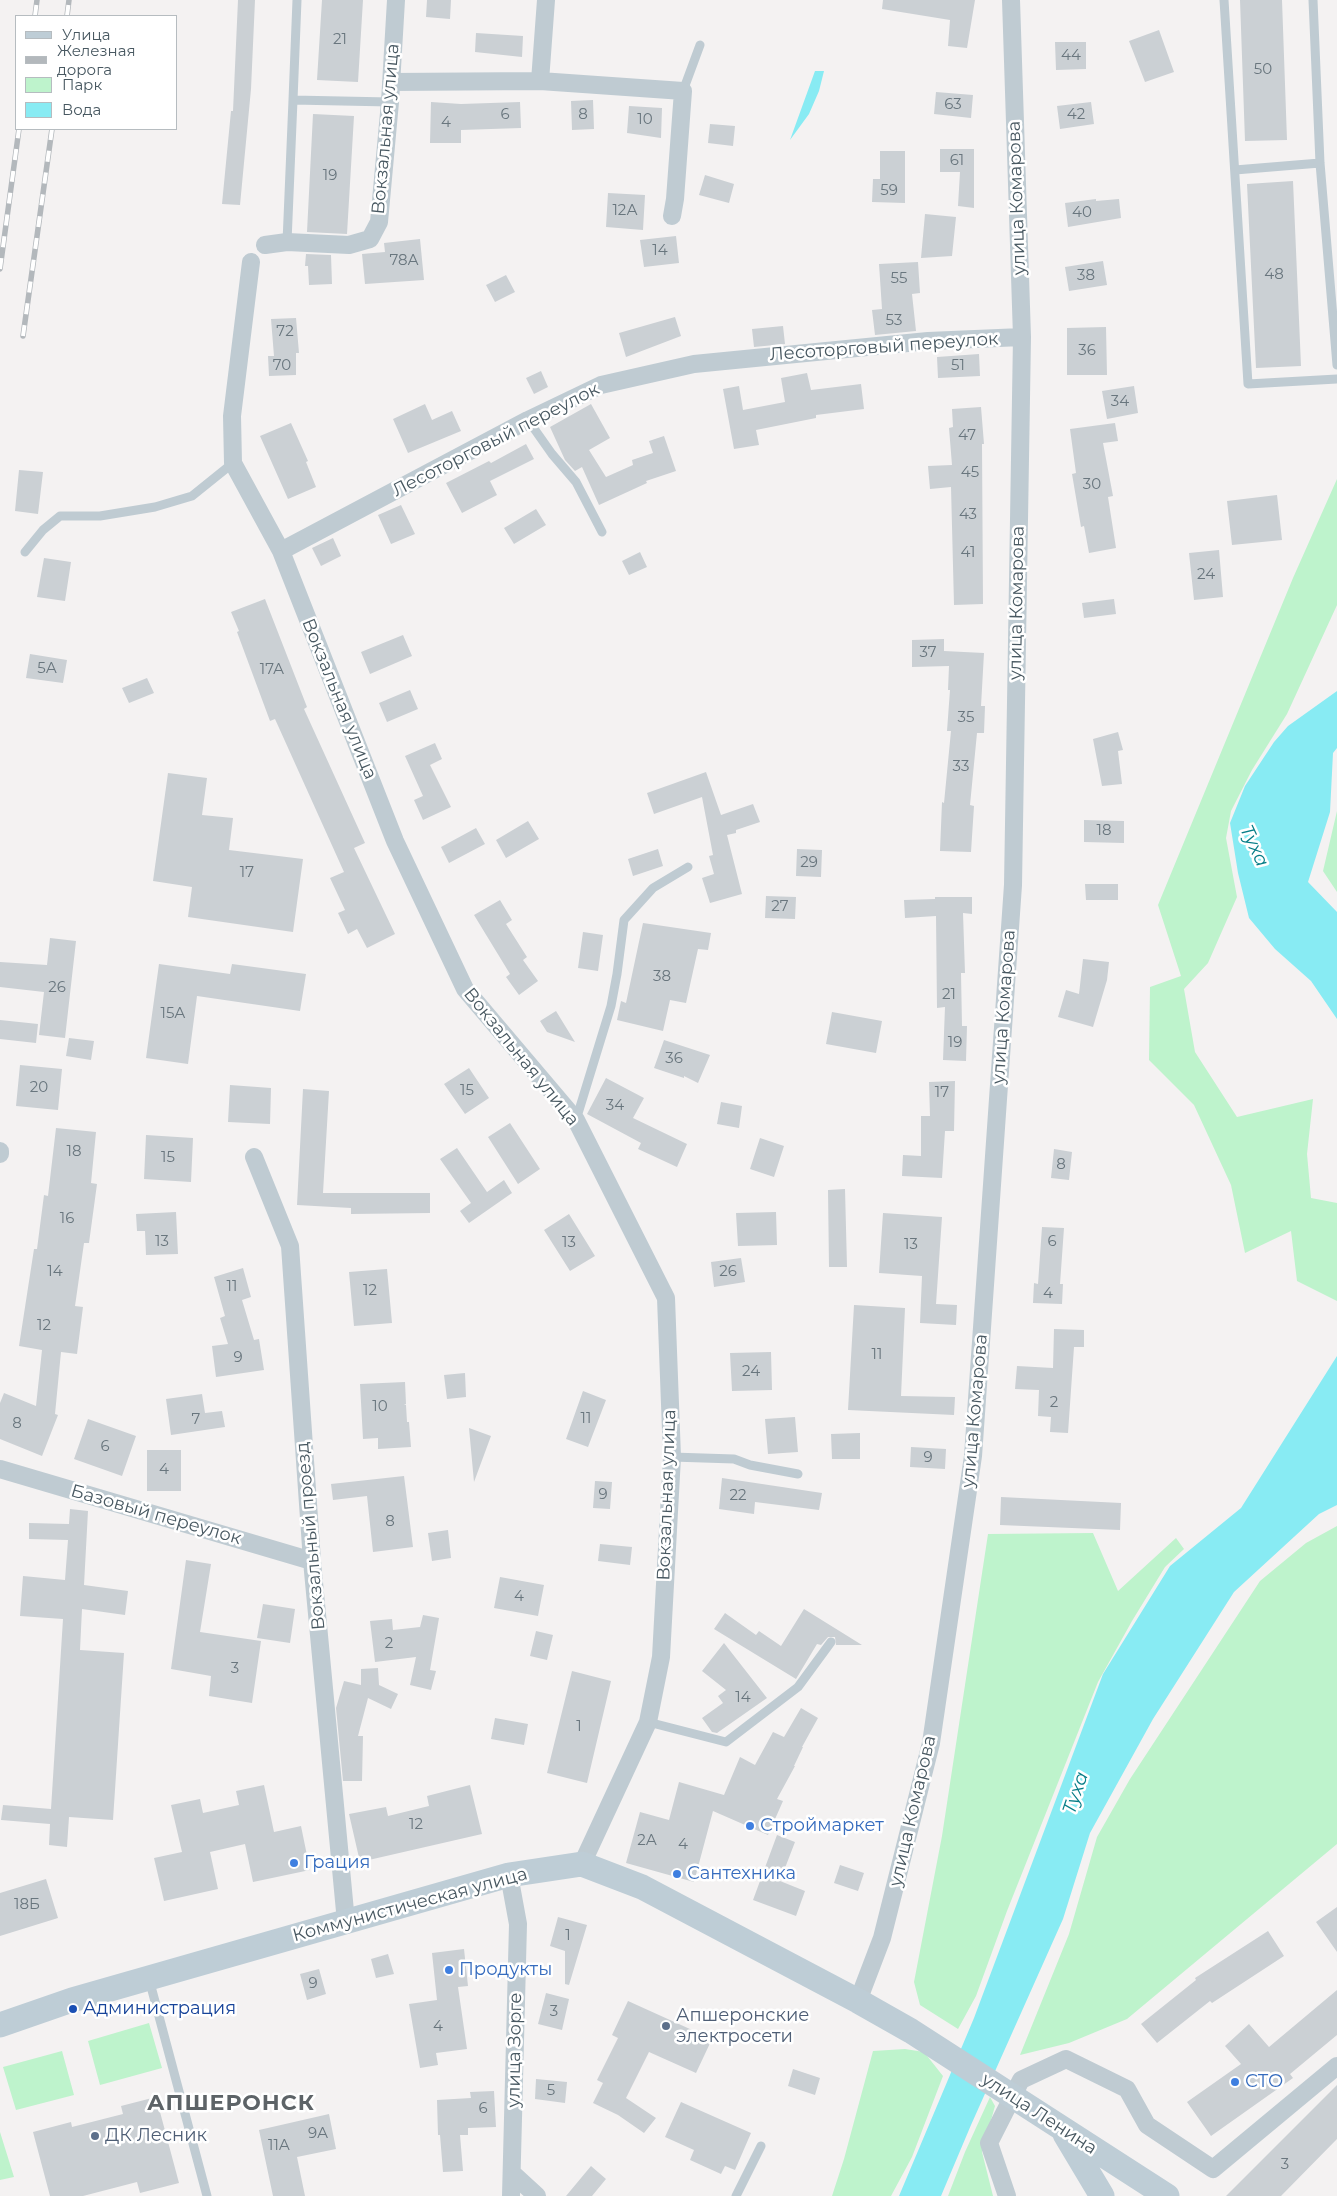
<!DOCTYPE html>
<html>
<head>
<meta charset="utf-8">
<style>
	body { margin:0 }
	#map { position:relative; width:1337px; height:2196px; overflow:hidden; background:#f4f2f2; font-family:Montserrat,sans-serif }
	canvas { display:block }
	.legend { position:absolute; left:15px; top:15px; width:162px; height:115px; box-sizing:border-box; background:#fff; border:1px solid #b6bcc0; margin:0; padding:6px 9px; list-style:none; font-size:15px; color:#485861 }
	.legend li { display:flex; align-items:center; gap:10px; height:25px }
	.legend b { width:25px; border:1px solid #b6bcc0 }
</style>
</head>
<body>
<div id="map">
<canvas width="1337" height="2196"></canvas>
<ul class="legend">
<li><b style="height:6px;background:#becdd6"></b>Улица</li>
<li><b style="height:6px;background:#b3b8bc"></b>Железная дорога</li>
<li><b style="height:14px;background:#bef3cc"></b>Парк</li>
<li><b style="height:14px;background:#88ebf3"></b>Вода</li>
</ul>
</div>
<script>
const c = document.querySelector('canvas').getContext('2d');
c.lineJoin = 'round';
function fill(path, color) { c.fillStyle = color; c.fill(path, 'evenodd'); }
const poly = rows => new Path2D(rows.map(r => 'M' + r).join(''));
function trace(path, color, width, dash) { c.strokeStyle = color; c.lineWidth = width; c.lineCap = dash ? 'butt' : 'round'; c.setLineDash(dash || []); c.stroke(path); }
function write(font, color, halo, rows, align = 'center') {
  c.font = font + ' Montserrat,sans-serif'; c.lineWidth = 5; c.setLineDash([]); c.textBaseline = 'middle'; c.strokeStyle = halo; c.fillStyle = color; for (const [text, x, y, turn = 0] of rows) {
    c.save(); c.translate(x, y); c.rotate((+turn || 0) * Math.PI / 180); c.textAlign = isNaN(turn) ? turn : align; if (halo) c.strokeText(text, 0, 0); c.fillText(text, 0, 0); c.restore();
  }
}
const green = poly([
	[1337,479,1337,605,1287,714,1252,770,1231,811,1226,838,1237,897,1208,963,1184,989,1195,1052,1237,1117,1313,1099,1307,1154,1311,1198,1337,1203,1337,1301,1297,1281,1291,1231,1245,1253,1231,1185,1194,1105,1149,1060,1150,987,1181,976,1158,905,1293,578],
	[1337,811,1337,892,1323,871],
	[1337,1526,1337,1844,1127,2019,1069,2043,1020,2055,1069,1934,1097,1837,1130,1779,1260,1581,1306,1543],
	[1093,1533,1118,1591,1176,1538,1184,1549,1165,1567,1132,1621,1098,1682,1007,1911,976,1996,958,2029,920,2005,914,1982,942,1836,988,1534],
	[149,2023,162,2068,100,2085,88,2041],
	[905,2049,924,2052,943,2076,912,2157,891,2196,832,2196,844,2159,873,2051],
	[62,2051,74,2095,16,2110,3,2067],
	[990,2097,995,2106,982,2152,993,2196,948,2196,965,2152],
	[0,2132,14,2177,0,2180]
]);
const water = poly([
	[815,71,824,71,819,91,809,114,790,140],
	[1337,691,1337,748,1333,753,1330,812,1308,882,1337,912,1337,1019,1311,981,1275,949,1249,918,1238,873,1230,823,1245,786,1274,742,1288,726],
	[1337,1356,1337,1505,1319,1514,1234,1592,1153,1719,1090,1833,1063,1919,971,2125,941,2196,899,2196,974,2018,1103,1674,1170,1566,1241,1508]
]);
const building = poly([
	[238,0,255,0,251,89,240,205,222,204,231,111,233,111],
	[322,0,363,0,358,82,317,80],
	[427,0,451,0,450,19,426,17],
	[883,0,975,0,967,48,948,46,950,20,882,9],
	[1240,0,1282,0,1287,140,1245,141],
	[1159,30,1174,72,1145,82,1129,41],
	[476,33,523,36,522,57,475,52],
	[1055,42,1086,42,1086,69,1056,70],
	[936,92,973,95,971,118,934,114],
	[593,100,594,129,572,130,571,101],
	[431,102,461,104,520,102,521,128,461,130,461,143,430,143],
	[1091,102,1094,124,1060,129,1057,106],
	[629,106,662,108,661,138,627,133],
	[313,114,354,116,347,234,307,232],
	[710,124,735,126,733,146,708,143],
	[940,149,974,149,974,208,958,206,960,172,940,172],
	[880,151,905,151,905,203,872,202,873,179,880,179],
	[705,175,734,184,729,203,699,195],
	[1293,181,1301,366,1256,368,1247,184],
	[608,193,645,195,643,230,606,227],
	[1096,199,1096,201,1119,199,1121,218,1068,227,1065,203],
	[925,214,956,217,952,256,921,258],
	[676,236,679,263,644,267,640,240],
	[420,239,424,280,365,284,362,254,385,252,384,243],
	[306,254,331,255,332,284,309,285,308,266,305,266],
	[1103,261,1107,285,1069,291,1065,267],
	[918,262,920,293,912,294,916,331,875,335,872,310,882,309,879,264],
	[506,275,515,292,495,302,486,285],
	[675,317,681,336,626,357,619,333],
	[296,318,299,353,296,353,296,375,269,376,268,356,274,356,271,319],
	[783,326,785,344,754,347,752,329],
	[1106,327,1107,375,1067,375,1067,328],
	[979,354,980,376,938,378,937,357],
	[541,371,548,387,534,394,526,378],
	[807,373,811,390,861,384,864,409,816,415,816,418,756,430,759,445,734,449,723,389,739,386,743,410,785,402,781,378],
	[1134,386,1138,413,1107,419,1102,391],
	[425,404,432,420,452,411,461,431,408,453,393,419],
	[591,404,610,438,589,450,606,477,633,465,632,460,653,453,649,441,664,436,676,471,646,481,647,483,599,505,582,467,575,471,565,460,550,427],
	[981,407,984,444,982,444,983,604,954,605,951,487,930,489,928,466,952,465,949,428,953,427,952,409],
	[291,423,308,461,306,462,316,487,288,499,260,436],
	[1115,423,1118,441,1103,443,1113,496,1108,497,1116,548,1089,553,1084,526,1081,527,1072,474,1076,473,1070,429],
	[526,444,534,459,490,481,497,495,462,513,446,483,489,461,491,463],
	[19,470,43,472,38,514,15,511],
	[1277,495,1282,540,1232,545,1227,501],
	[401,505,415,534,391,544,378,515],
	[536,509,546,525,514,544,504,528],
	[333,538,341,556,321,566,312,548],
	[1219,550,1223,597,1194,600,1189,553],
	[640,552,647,567,629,575,622,561],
	[44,558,71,562,65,601,37,597],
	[265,599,307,707,304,709,365,843,354,848,395,934,367,948,357,929,348,934,338,913,345,910,330,878,344,872,275,719,270,721,237,632,239,631,231,612],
	[1114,599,1116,614,1084,618,1082,603],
	[403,635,412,656,370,674,361,652],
	[944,639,944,651,984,653,981,706,985,706,984,733,977,733,970,805,974,806,971,852,940,851,942,802,944,803,951,731,947,731,950,690,948,690,949,666,912,667,912,640],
	[30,654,67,660,63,683,26,678],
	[147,678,154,693,129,703,122,688],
	[410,690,418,709,387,722,379,703],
	[1118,732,1123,750,1118,751,1122,784,1102,786,1093,739],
	[435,743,442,759,430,765,451,807,423,820,414,800,423,796,405,756],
	[706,772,721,815,753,804,760,822,736,830,736,833,727,835,742,894,710,903,702,878,714,874,709,856,713,855,702,797,654,814,647,793],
	[168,773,207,778,202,815,233,818,229,850,303,859,293,932,188,917,192,887,153,881],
	[1084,820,1124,821,1124,843,1084,842],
	[528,821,539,839,506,858,496,840],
	[476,828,485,844,449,863,441,847],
	[658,849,663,866,633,876,628,859],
	[797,849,822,850,821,877,796,876],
	[1085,884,1118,884,1118,900,1086,900],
	[766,896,796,897,795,919,765,918],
	[935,897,972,897,972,914,963,913,965,973,961,973,962,1026,967,1026,966,1061,943,1060,945,1007,937,1008,936,916,905,918,904,900,935,899],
	[500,900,512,920,506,924,527,957,523,960,538,981,519,995,506,977,510,974,474,915],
	[643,923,711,933,708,950,698,949,686,1003,670,1000,663,1031,617,1020,621,1001,626,1003],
	[583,932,603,935,598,971,578,968],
	[50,938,76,941,65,1038,39,1035,44,992,0,987,0,962,47,965],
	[1083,959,1109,962,1107,980,1093,1027,1058,1017,1066,990,1079,994],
	[159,964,230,974,232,964,306,974,300,1011,197,996,188,1064,146,1058],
	[556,1011,575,1042,547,1032,540,1021],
	[832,1012,882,1021,876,1053,826,1044],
	[0,1020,38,1024,36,1043,0,1039],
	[69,1038,94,1041,91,1060,66,1056],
	[664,1040,710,1055,698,1083,684,1076,684,1078,654,1068],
	[20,1065,62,1069,58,1110,16,1106],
	[469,1068,489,1098,465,1114,444,1084],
	[606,1078,644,1098,633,1118,687,1144,677,1167,638,1149,641,1143,587,1114],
	[955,1081,954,1131,945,1131,942,1178,902,1176,903,1155,921,1156,921,1116,930,1116,929,1082],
	[230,1085,271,1088,270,1124,228,1122],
	[303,1089,329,1091,323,1193,430,1193,430,1213,351,1214,351,1208,297,1205],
	[721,1102,742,1106,739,1128,717,1124],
	[510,1123,540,1169,518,1184,488,1137],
	[56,1128,96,1132,91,1183,97,1184,89,1243,84,1243,75,1306,83,1307,77,1354,61,1352,55,1414,58,1415,42,1456,0,1439,0,1403,4,1393,36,1406,42,1350,19,1346,34,1249,37,1249,44,1195,48,1196],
	[146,1135,193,1138,191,1182,144,1179],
	[760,1138,784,1146,774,1177,750,1169],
	[457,1148,487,1192,504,1180,512,1193,469,1223,460,1211,471,1203,440,1159],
	[1054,1149,1072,1152,1069,1180,1051,1178],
	[845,1189,847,1267,829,1267,828,1190],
	[176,1212,178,1254,146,1255,145,1231,137,1231,136,1214],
	[776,1212,777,1245,738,1246,736,1213],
	[883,1213,942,1217,936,1304,957,1305,956,1325,920,1323,922,1276,879,1273],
	[569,1214,595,1256,570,1271,544,1230],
	[1042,1227,1064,1228,1060,1284,1063,1284,1062,1304,1033,1303,1034,1283,1038,1284],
	[741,1258,745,1282,714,1287,711,1262],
	[243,1268,251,1297,242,1300,254,1340,259,1339,264,1370,216,1377,212,1346,228,1344,220,1318,225,1316,214,1277],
	[387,1269,392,1323,354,1326,349,1272],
	[854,1305,905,1308,901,1396,955,1397,954,1415,848,1410],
	[1054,1329,1084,1330,1084,1347,1074,1347,1068,1433,1050,1432,1051,1417,1038,1416,1039,1390,1015,1389,1017,1366,1053,1368],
	[771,1352,772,1390,732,1391,730,1353],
	[465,1373,466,1397,447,1399,444,1375],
	[405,1382,406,1404,404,1404,406,1405,407,1422,409,1422,411,1447,378,1449,378,1438,363,1439,360,1384],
	[583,1391,606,1400,588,1447,566,1439],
	[202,1394,205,1413,222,1411,225,1427,171,1435,166,1399],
	[795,1417,798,1452,768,1454,765,1419],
	[88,1419,136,1436,122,1476,74,1459],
	[469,1428,491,1436,474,1482],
	[860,1433,860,1459,832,1459,831,1434],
	[911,1447,946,1449,945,1469,910,1467],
	[147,1450,181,1450,181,1491,147,1491],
	[404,1476,413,1547,373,1552,367,1496,333,1500,331,1484],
	[722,1478,822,1493,819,1510,755,1502,754,1514,719,1509],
	[595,1481,612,1482,610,1509,593,1508],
	[1001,1497,1121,1503,1120,1530,1000,1525],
	[70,1509,88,1511,84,1585,128,1591,125,1615,82,1609,80,1650,124,1653,113,1820,69,1817,67,1847,49,1845,50,1824,1,1820,3,1805,51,1809,63,1619,20,1616,23,1576,65,1580,68,1540,29,1539,29,1523,69,1524],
	[448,1530,451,1558,432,1561,428,1533],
	[600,1544,632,1547,630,1565,598,1561],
	[186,1560,211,1564,200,1632,261,1641,252,1703,209,1696,211,1676,171,1669],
	[500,1577,544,1585,538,1616,494,1608],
	[263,1604,295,1609,290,1643,257,1638],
	[804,1609,862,1645,836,1645,835,1637,828,1637,821,1645,817,1644,796,1679,714,1629,725,1613,756,1635,759,1631,781,1646],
	[423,1615,439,1618,430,1670,436,1671,431,1690,410,1685,416,1657,375,1662,370,1621,392,1619,393,1630,420,1627],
	[536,1631,553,1635,547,1660,530,1656],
	[724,1643,767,1698,717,1733,712,1732,702,1718,723,1703,718,1696,726,1690,702,1671],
	[378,1668,379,1685,398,1694,391,1709,368,1698,358,1736,363,1736,362,1781,343,1781,336,1708,344,1681,361,1685,361,1669],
	[572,1671,611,1681,587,1783,547,1773],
	[801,1708,818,1718,802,1747,803,1747,794,1766,795,1766,777,1799,783,1801,768,1835,713,1811,694,1882,626,1863,640,1812,669,1820,679,1782,724,1795,740,1757,755,1765,773,1732,784,1737],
	[495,1718,528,1724,524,1745,491,1739],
	[264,1785,274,1832,301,1826,310,1870,253,1882,245,1844,210,1852,218,1889,164,1901,154,1858,182,1852,171,1805,200,1799,203,1813,239,1805,236,1791],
	[470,1785,482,1834,360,1862,349,1814,386,1807,388,1816,429,1806,427,1796],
	[777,1835,795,1842,780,1881,805,1891,796,1916,753,1900],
	[840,1865,864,1873,858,1891,834,1883],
	[46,1879,58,1918,0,1936,0,1893],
	[1337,1907,1337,1952,1316,1922],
	[558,1917,587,1925,569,1985,565,1984,565,1951,550,1946],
	[1268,1931,1284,1956,1212,2003,1210,2001,1157,2043,1141,2024,1196,1980,1195,1978],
	[464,1949,468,1986,458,1987,467,2049,436,2053,438,2065,420,2068,409,2004,437,2000,432,1953],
	[388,1954,394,1974,376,1978,371,1959],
	[319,1969,326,1994,307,2000,300,1974],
	[1337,1990,1337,2035,1290,2074,1293,2078,1211,2136,1187,2102,1241,2064,1225,2046,1249,2024,1269,2047],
	[546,1993,569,1999,562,2030,538,2024],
	[628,2001,712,2039,696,2073,649,2052,626,2098,656,2118,644,2133,618,2115,593,2103,603,2083,597,2080,618,2038,612,2035],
	[793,2069,820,2078,815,2095,788,2086],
	[536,2079,567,2082,565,2103,535,2099],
	[1337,2085,1337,2139,1281,2196,1226,2196],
	[494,2091,496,2127,468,2128,468,2135,460,2135,463,2171,443,2172,440,2135,438,2135,437,2100,471,2098,470,2092],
	[156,2097,179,2183,140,2193,137,2182,83,2196,50,2196,33,2132,71,2122,72,2127,123,2114,121,2106],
	[681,2102,751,2133,735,2170,725,2166,721,2174,690,2160,694,2150,665,2137],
	[329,2114,336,2149,297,2157,305,2196,273,2196,259,2130],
	[591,2166,606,2179,592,2196,566,2196]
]);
const service = poly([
	[1224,0,1248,384,1337,379],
	[1313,0,1320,163,1337,365],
	[683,91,700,45],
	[293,100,297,0],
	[1235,170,1320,163],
	[287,242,293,100,390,102],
	[528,420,552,454,576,482,602,532],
	[25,552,43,530,60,516,100,516,155,507,192,496,233,463],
	[576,1120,611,1006,617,974,624,920,653,888,688,867],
	[672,1457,734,1459,750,1465,798,1474],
	[648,1722,726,1742,798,1687,831,1642],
	[149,1979,207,2196],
	[736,2196,761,2146]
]);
const minor = poly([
	[540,81,546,0],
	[391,82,540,81,683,91,675,199,672,216],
	[265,245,287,242,349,245,370,239,379,222,390,102,396,0],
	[251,262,232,416,233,463,281,551,395,841,465,989,576,1120,666,1298,672,1457,661,1657,648,1722,582,1864],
	[281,551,528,420,601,385,694,364,928,341,1022,337],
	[0,1151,0,1154],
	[254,1157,290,1246,312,1561,346,1922],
	[0,1469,312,1561],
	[509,1875,518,1924,511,2196],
	[858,2001,882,1938,931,1743,973,1456,1013,885,1022,337,1011,0],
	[513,2174,537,2196],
	[1007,2196,989,2143,1021,2080,1066,2059,1127,2089,1147,2125,1213,2169,1337,2066]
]);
const secondary = poly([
	[0,2025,72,2000,509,1875,582,1864,642,1887,858,2001,911,2031,1167,2196],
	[1065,2134,1102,2196]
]);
const rail = poly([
	[35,16,37,0],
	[67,16,69,0],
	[0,269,19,129],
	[23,336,52,129]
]);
const markers = [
	[750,1826,5,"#3f7fe0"],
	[294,1863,5,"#3f7fe0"],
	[677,1874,5,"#3f7fe0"],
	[449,1970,5,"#3f7fe0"],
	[73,2009,5,"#1a4fb4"],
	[666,2026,5,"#5c6f8a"],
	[1235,2082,5,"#3f7fe0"],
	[95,2136,5,"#5c6f8a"]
];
const numberNames = [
	["21",340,40],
	["44",1071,56],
	["50",1263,70],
	["63",953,105],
	["6",505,115],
	["8",583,115],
	["42",1076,115],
	["10",645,120],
	["4",446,123],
	["61",957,161],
	["19",330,176],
	["59",889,191],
	["12А",625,211],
	["40",1082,213],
	["14",660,251],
	["78А",404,261],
	["48",1274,275],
	["38",1086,276],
	["55",899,279],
	["53",894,321],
	["72",285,332],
	["36",1087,351],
	["70",282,366],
	["51",958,366],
	["34",1120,402],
	["47",967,436],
	["45",970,473],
	["30",1092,485],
	["43",968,515],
	["41",968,553],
	["24",1206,575],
	["37",928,653],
	["5А",47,669],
	["17А",272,670],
	["35",966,718],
	["33",961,767],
	["18",1104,831],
	["29",809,863],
	["17",247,873],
	["27",780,907],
	["38",662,977],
	["26",57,988],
	["21",949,995],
	["15А",173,1014],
	["19",955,1043],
	["36",674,1059],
	["20",39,1088],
	["15",467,1091],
	["17",942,1093],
	["34",615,1106],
	["18",74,1152],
	["15",168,1158],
	["8",1061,1165],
	["16",67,1219],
	["13",162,1242],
	["6",1052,1242],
	["13",569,1243],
	["13",911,1245],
	["14",55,1272],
	["26",728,1272],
	["11",232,1287],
	["12",370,1291],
	["4",1048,1294],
	["12",44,1326],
	["11",877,1355],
	["9",238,1358],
	["24",751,1372],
	["2",1054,1403],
	["10",380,1407],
	["11",586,1419],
	["7",196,1420],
	["8",17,1424],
	["6",105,1447],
	["9",928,1458],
	["4",164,1470],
	["9",603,1495],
	["22",738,1496],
	["8",390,1522],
	["4",519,1597],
	["2",389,1644],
	["3",235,1669],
	["14",743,1698],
	["1",579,1727],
	["12",416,1825],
	["2А",647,1841],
	["4",683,1845],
	["18Б",27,1905],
	["1",568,1936],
	["9",313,1984],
	["3",554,2012],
	["4",438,2027],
	["5",551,2091],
	["6",483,2109],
	["9А",318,2134],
	["11А",279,2146],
	["3",1285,2165]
];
const streetNames = [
	["Вокзальная улица",386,129,-85],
	["улица Комарова",1017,198,-92],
	["Лесоторговый переулок",884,347,-4],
	["Лесоторговый переулок",496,440,-27],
	["улица Комарова",1017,603,-89],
	["Вокзальная улица",339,699,68],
	["улица Комарова",1004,1007,-86],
	["Вокзальная улица",521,1057,51],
	["улица Комарова",975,1411,-85],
	["Вокзальная улица",667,1495,-88],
	["Базовый переулок",156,1515,16],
	["Вокзальный проезд",311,1536,-95],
	["улица Комарова",913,1811,-77],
	["Коммунистическая улица",410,1905,-15],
	["улица Зорге",515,2050,-89],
	["улица Ленина",1039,2114,33]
];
const shopNames = [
	["Строймаркет",760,1826],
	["Грация",304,1863],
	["Сантехника",687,1874],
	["Продукты",459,1970],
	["СТО",1245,2082]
];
const transitNames = [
	["Администрация",83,2009]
];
const serviceNames = [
	["Апшеронские",676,2016],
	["электросети",676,2037],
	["ДК Лесник",105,2136]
];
const waterNames = [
	["Туха",1254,846,65],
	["Туха",1076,1793,-71]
];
const districtNames = [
	["АПШЕРОНСК",231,2104]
];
fill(green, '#bef3cc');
fill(water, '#88ebf3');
fill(building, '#cbd0d4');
trace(service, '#bfcbd2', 9);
trace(minor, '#bfcbd2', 18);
trace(secondary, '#becdd6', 25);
trace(rail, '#b3b8bc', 5.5);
trace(rail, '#fff', 4, [11]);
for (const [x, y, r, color] of markers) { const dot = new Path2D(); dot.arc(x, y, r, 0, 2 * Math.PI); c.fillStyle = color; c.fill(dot); trace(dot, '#fff', 2); }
write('15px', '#69767e', null, numberNames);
write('18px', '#485861', '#fff', streetNames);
write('18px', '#366cbe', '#fff', shopNames, 'left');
write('18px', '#164399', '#fff', transitNames, 'left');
write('18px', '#4e5e75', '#fff', serviceNames, 'left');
write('italic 19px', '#067d87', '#fff', waterNames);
c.letterSpacing = '1px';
write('bold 22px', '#5d6367', '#fff', districtNames);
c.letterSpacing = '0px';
</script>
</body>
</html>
